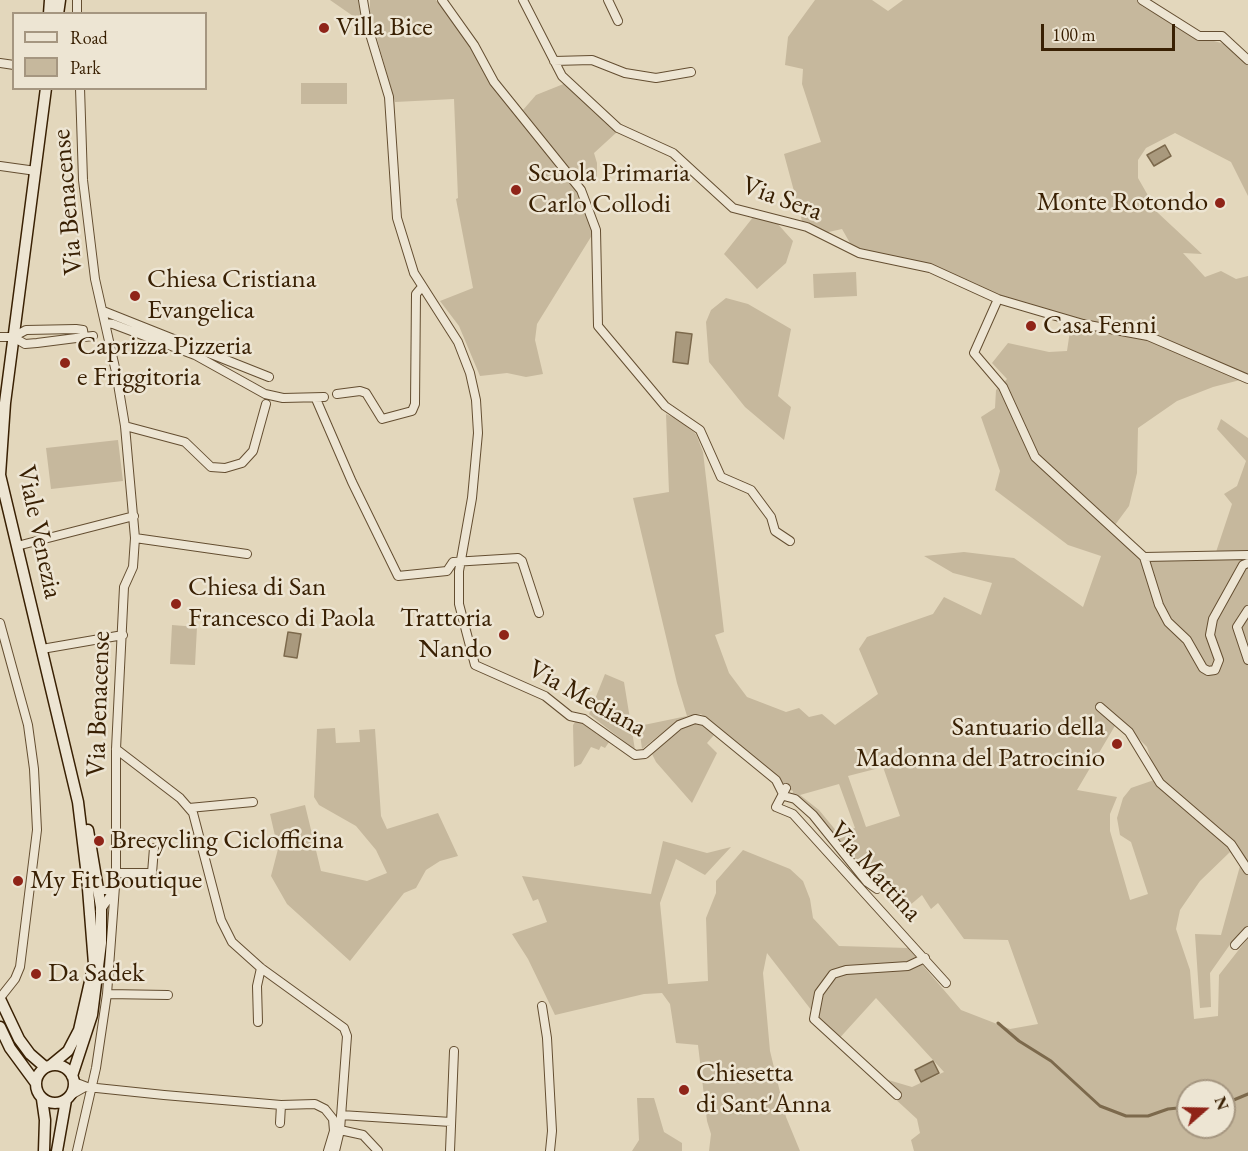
<!DOCTYPE html>
<html>
<head>
<meta charset="utf-8">
<style>
	body { margin:0 }
	#map { position:relative; width:1248px; height:1151px; overflow:hidden; background:#e3d7bc; font-family:"EB Garamond",serif }
	canvas { display:block }
	.legend { position:absolute; left:12px; top:12px; width:195px; height:78px; box-sizing:border-box; background:#ede5d3; border:2px solid #a59680; margin:0; padding:8px 10px; list-style:none; font-size:18px; color:#392003 }
	.legend li { display:flex; align-items:center; gap:12px; height:30px }
	.legend b { width:30px; border:2px solid #a59680 }
	.north { position:absolute; left:1176px; top:1079px; width:60px; height:60px; box-sizing:border-box; background:#ede5d3; border:2px solid #a59680; border-radius:50%; rotate:70deg; font-size:16px; font-weight:700; line-height:24px; text-align:center; color:#392003 }
	.north::after { content:''; display:block; margin:auto; width:21px; height:27px; background:#8f2418; clip-path:polygon(50% 0,100% 100%,50% 72%,0 100%) }
	.scale { position:absolute; left:1041px; top:24px; width:134px; height:27px; box-sizing:border-box; border:3px solid #392003; border-top:0; padding-left:8px; font-size:18px; line-height:21px; white-space:nowrap; color:#392003; -webkit-text-stroke:4px #ede5d3; paint-order:stroke }
</style>
</head>
<body>
<div id="map">
<canvas width="1248" height="1151"></canvas>
<ul class="legend">
<li><b style="height:8px;background:#ede5d3"></b>Road</li>
<li><b style="height:16px;background:#c6b89d"></b>Park</li>
</ul>
<div class="north">N</div>
<div class="scale">100 m</div>
</div>
<script>
const c = document.querySelector('canvas').getContext('2d');
c.lineJoin = 'round';
function fill(path, color) { c.fillStyle = color; c.fill(path, 'evenodd'); }
const poly = rows => new Path2D(rows.map(r => 'M' + r).join(''));
function trace(path, color, width, dash) { c.strokeStyle = color; c.lineWidth = width; c.lineCap = dash ? 'butt' : 'round'; c.setLineDash(dash || []); c.stroke(path); }
function write(font, color, halo, rows, align = 'center') {
  c.font = font + ' "EB Garamond",serif'; c.lineWidth = 5; c.setLineDash([]); c.textBaseline = 'middle'; c.strokeStyle = halo; c.fillStyle = color; for (const [text, x, y, turn = 0] of rows) {
    c.save(); c.translate(x, y); c.rotate((+turn || 0) * Math.PI / 180); c.textAlign = isNaN(turn) ? turn : align; if (halo) c.strokeText(text, 0, 0); c.fillText(text, 0, 0); c.restore();
  }
}
const green = poly([
	[330,0,359,0,361,15,353,16],
	[370,0,436,0,470,43,493,84,581,197,594,232,537,324,535,340,543,374,526,377,507,373,480,376,459,326,440,301,473,288,456,199,458,198,454,99,395,102,370,14],
	[815,0,872,0,888,11,903,0,1145,0,1142,6,1193,35,1228,45,1248,62,1248,196,1231,162,1175,133,1146,148,1138,160,1138,178,1158,213,1202,254,1183,253,1205,277,1221,271,1236,279,1248,276,1248,376,1149,332,1083,321,999,296,930,266,861,249,850,243,842,229,824,233,802,221,784,154,821,142,802,84,803,69,785,65,788,37],
	[301,83,347,83,347,104,301,104],
	[566,83,617,132,594,153,597,163,597,176,589,180,579,181,523,110,536,95],
	[754,216,776,222,793,241,786,263,757,289,724,254],
	[856,272,857,296,814,298,813,274],
	[726,298,748,304,791,329,778,396,791,407,784,440,745,407,709,362,706,322,711,310],
	[1071,324,1147,339,1240,380,1213,387,1177,401,1138,428,1137,473,1129,506,1115,525,1140,558,1216,552,1232,504,1224,494,1237,486,1246,461,1217,429,1221,419,1248,438,1248,927,1229,946,1210,973,1211,1007,1200,1008,1195,934,1221,935,1240,866,1230,852,1200,881,1180,910,1176,929,1190,970,1194,1019,1218,1016,1219,975,1248,938,1248,1151,914,1151,911,1140,920,1133,917,1119,868,1074,912,1087,944,1072,876,998,836,1042,767,953,763,973,770,1051,786,1117,800,1151,709,1151,711,1134,707,1121,698,1045,676,1043,670,1004,662,993,644,994,555,1015,528,959,512,934,547,922,538,899,533,901,522,876,651,894,663,841,707,853,731,847,705,875,676,859,660,903,668,984,708,981,706,918,716,893,716,881,743,850,790,869,803,881,810,899,813,918,839,946,908,948,961,1010,1010,1029,1038,1024,1008,940,964,939,938,903,931,909,922,895,909,906,895,893,870,880,813,810,792,796,793,791,775,783,701,714,687,716,672,725,642,749,639,726,687,716,677,683,633,498,669,492,666,414,679,420,696,434,703,452,724,632,715,635,729,673,747,697,786,712,799,708,809,717,822,714,835,725,878,694,859,649,867,637,933,614,944,597,981,615,992,583,953,573,924,556,964,552,1014,558,1083,607,1101,556,1068,545,995,490,1000,471,981,417,995,408,996,390,1007,379,992,363,1008,343,1049,352,1067,351],
	[1119,719,1147,747,1157,779,1131,788,1123,798,1117,818,1120,835,1131,842,1148,894,1130,900,1110,831,1110,814,1117,797,1077,790],
	[883,767,900,816,866,827,848,776],
	[839,784,855,828,838,833,819,810,800,795],
	[1188,1091,1224,1091,1224,1127,1188,1127],
	[118,440,123,481,51,489,46,448],
	[172,625,197,627,195,665,170,664],
	[605,674,624,682,635,750,589,714],
	[575,722,580,722,609,742,605,748,601,746,599,750,591,747,581,764,574,767,573,725],
	[694,722,701,723,714,735,707,743,717,753,692,803,656,762,652,754,682,727],
	[335,728,336,743,360,742,359,730,375,729,381,816,387,829,438,813,458,856,440,861,426,870,416,888,404,893,350,961,287,904,271,876,278,849,270,814,305,805,321,871,367,881,387,873,376,850,356,826,319,805,314,797,317,729],
	[637,1098,654,1098,664,1132,682,1143,682,1151,632,1151,639,1140]
]);
const water = poly([
	[1165,145,1171,156,1154,166,1147,155,1165,145],
	[676,332,692,334,688,364,673,362,676,332],
	[288,632,301,634,297,658,284,656,288,632],
	[933,1061,939,1073,921,1082,915,1070,933,1061]
]);
const stream = poly([
	[998,1023,1019,1041,1051,1061,1100,1106,1126,1116,1148,1116,1168,1109,1188,1107],
	[1224,1104,1248,1094]
]);
const street = poly([
	[77,0,77,14],
	[363,0,367,24,389,97,397,218,414,273,458,342,470,373,476,400,478,433,472,498,459,571,459,604,475,665,545,696,570,716,584,719,635,755,645,754,679,725,695,719,704,721,776,780,784,796,795,799,813,815,867,882,877,889],
	[442,0,474,45,494,82,581,190,596,230,598,326,665,406,700,430,721,477,751,490,771,517,775,531,790,541],
	[523,0,562,76,618,128,673,153,733,208,807,227,859,253,930,268,998,299,1083,324,1148,336,1248,379],
	[608,0,618,21],
	[1142,0,1199,36,1222,36,1248,60],
	[554,61,592,60,625,73,656,78,691,72],
	[0,63,14,65],
	[0,166,36,171],
	[998,299,974,353,1003,387,1035,457,1144,557,1159,605,1168,622,1187,640,1203,668,1208,671,1215,670,1219,660,1210,635,1213,619,1243,565,1248,563],
	[103,311,269,377],
	[105,323,113,324,195,355,265,394,283,398,324,397],
	[0,337,13,337],
	[84,337,83,330,76,329,26,330,13,337,25,344,37,343,84,337,93,336],
	[337,394,360,391,366,393,382,419,412,411,415,404,416,294,421,288],
	[316,399,352,482,398,576,447,571,453,562,518,558,522,561,539,613],
	[125,426,185,442,211,467,225,468,242,463,253,451,266,404],
	[135,538,247,554],
	[17,546,134,516],
	[1144,557,1248,555],
	[1248,610,1237,627,1248,660],
	[0,623,28,725,34,769,37,830,20,967,15,979,0,998],
	[42,649,123,635],
	[1100,707,1129,732,1160,783,1231,844,1248,870],
	[116,749,180,798,193,813,221,920,232,942,261,968,344,1028,347,1036,340,1130,363,1135,378,1151],
	[786,788,776,807,793,814,946,983],
	[189,808,253,802],
	[116,873,152,873,154,848],
	[99,890,114,890,100,911],
	[1235,945,1248,931],
	[107,994,168,995],
	[542,1006,547,1038,552,1131,550,1151],
	[258,1022,257,986,261,968],
	[74,1082,87,1087,164,1095,281,1105,315,1104,325,1109,333,1119,334,1131,328,1151],
	[71,1095,85,1087],
	[897,1095,814,1019,819,993,833,974,846,970,908,966,925,958],
	[341,1115,451,1122],
	[280,1123,281,1105],
	[77,1151,96,1068,107,994,116,873,116,749,124,587,133,567,135,538,125,426,116,372,95,279,83,180,80,88],
	[335,1151,340,1130],
	[450,1151,454,1051]
]);
const secondary = poly([
	[49,14,50,0],
	[58,14,60,0],
	[46,88,5,403,0,475,78,802,87,876,94,964,79,1030,68,1051,51,1065],
	[0,999,19,1039,30,1054,45,1067],
	[0,1027,10,1048,35,1082],
	'36 1084a19 19 0 1 1 38 0a19 19 0 1 1-38 0Z',
	[72,1076,92,1015,101,943,101,907,88,830],
	[42,1099,45,1120,44,1151],
	[57,1151,66,1100]
]);
const markers = [
	[324,28,6,"#8f2418"],
	[516,190,6,"#8f2418"],
	[1220,203,6,"#8f2418"],
	[135,296,6,"#8f2418"],
	[1031,326,6,"#8f2418"],
	[65,363,6,"#8f2418"],
	[176,604,6,"#8f2418"],
	[504,635,6,"#8f2418"],
	[1117,744,6,"#8f2418"],
	[99,841,6,"#8f2418"],
	[18,881,6,"#8f2418"],
	[36,974,6,"#8f2418"],
	[684,1090,6,"#8f2418"]
];
const poiNames = [
	["Villa Bice",336,28],
	["Scuola Primaria",528,174],
	["Carlo Collodi",528,205],
	["Monte Rotondo",1208,203,"right"],
	["Chiesa Cristiana",147,280],
	["Evangelica",147,311],
	["Casa Fenni",1043,326],
	["Caprizza Pizzeria",77,347],
	["e Friggitoria",77,378],
	["Chiesa di San",188,588],
	["Francesco di Paola",188,619],
	["Trattoria",492,619,"right"],
	["Nando",492,650,"right"],
	["Santuario della",1105,728,"right"],
	["Madonna del Patrocinio",1105,759,"right"],
	["Brecycling Ciclofficina",111,841],
	["My Fit Boutique",30,881],
	["Da Sadek",48,974],
	["Chiesetta",696,1074],
	["di Sant'Anna",696,1105]
];
const streetNames = [
	["Via Sera",782,199,20],
	["Via Benacense",68,202,-95],
	["Viale Venezia",39,532,78],
	["Via Mediana",587,699,29],
	["Via Benacense",99,704,-88],
	["Via Mattina",875,872,48]
];
fill(green, '#c6b89d');
fill(water, '#a9997d');
trace(water, '#7c694c', 1.5);
trace(stream, '#7c694c', 3);
trace(street, '#644e31', 10);
trace(secondary, '#392003', 13);
trace(street, '#ede5d3', 8);
trace(secondary, '#ede5d3', 10);
for (const [x, y, r, color] of markers) { const dot = new Path2D(); dot.arc(x, y, r, 0, 2 * Math.PI); c.fillStyle = color; c.fill(dot); trace(dot, '#ede5d3', 2); }
write('27px', '#392003', '#ede5d3', poiNames, 'left');
write('27px', '#392003', '#ede5d3', streetNames);
</script>
</body>
</html>
